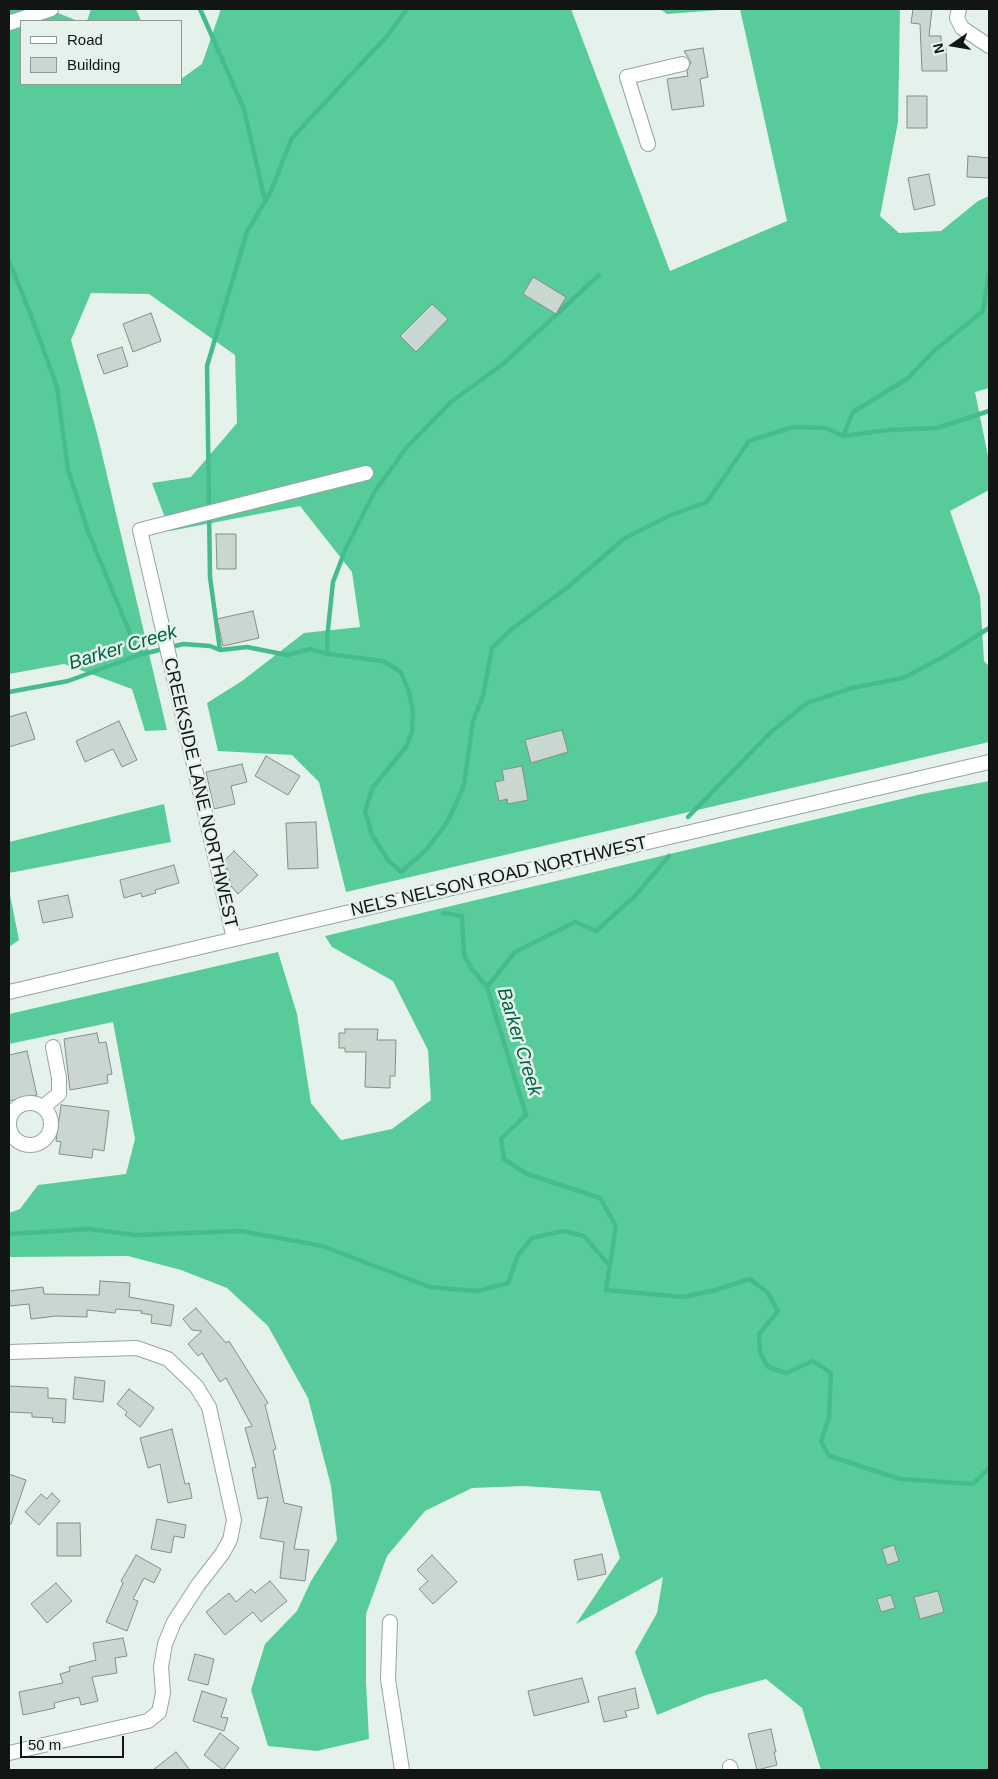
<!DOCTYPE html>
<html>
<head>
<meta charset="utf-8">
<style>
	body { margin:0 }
	#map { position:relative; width:998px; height:1779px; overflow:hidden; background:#e5f2eb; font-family:Arial,sans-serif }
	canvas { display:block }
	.frame { position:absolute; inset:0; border:10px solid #111513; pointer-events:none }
	.legend { position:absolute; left:20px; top:20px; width:162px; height:65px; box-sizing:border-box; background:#e5f2eb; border:1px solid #909a95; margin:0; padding:6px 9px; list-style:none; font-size:15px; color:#111513 }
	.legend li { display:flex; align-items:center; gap:10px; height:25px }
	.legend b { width:25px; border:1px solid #909a95 }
	.north { position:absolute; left:928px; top:20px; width:50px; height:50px; -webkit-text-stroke:4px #e5f2eb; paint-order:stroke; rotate:257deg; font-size:14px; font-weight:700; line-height:20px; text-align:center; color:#111513 }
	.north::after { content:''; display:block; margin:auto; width:18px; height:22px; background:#111513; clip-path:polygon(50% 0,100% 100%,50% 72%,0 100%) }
	.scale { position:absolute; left:20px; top:1736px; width:104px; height:22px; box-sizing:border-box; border:2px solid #111513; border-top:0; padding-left:6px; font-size:15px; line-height:18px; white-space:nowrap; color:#111513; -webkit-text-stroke:4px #e5f2eb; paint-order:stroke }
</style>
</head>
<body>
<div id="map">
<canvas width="998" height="1779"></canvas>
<div class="frame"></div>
<ul class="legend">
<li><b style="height:6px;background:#fff"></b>Road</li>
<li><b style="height:14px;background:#cad7d0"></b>Building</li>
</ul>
<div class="north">N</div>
<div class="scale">50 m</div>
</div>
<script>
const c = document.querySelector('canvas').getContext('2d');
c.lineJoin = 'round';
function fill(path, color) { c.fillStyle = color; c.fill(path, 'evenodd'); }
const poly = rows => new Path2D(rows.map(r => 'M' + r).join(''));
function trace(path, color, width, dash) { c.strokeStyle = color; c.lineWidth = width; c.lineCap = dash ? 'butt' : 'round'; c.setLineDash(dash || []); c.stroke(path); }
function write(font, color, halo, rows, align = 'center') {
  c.font = font + ' Arial,sans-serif'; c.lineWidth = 5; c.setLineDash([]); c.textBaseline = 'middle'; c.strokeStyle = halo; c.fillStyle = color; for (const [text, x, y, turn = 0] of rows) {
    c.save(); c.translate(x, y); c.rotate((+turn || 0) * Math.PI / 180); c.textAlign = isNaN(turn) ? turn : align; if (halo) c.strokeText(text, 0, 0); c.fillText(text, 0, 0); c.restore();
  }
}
const forest = poly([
	[9,9,48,9,78,21,21,21,21,84,181,84,181,79,202,64,221,9,571,9,670,271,787,221,740,9,900,9,898,122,880,216,899,233,941,231,978,201,989,196,989,388,975,392,989,461,989,490,950,511,980,596,984,661,989,666,989,742,346,892,319,782,292,755,218,751,207,703,242,681,304,633,360,627,352,572,300,506,170,531,152,483,191,477,237,423,235,355,149,294,91,293,71,340,98,437,167,730,145,731,132,689,64,664,9,674],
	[91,9,136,9,141,21,87,21],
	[660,9,732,9,667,14],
	[989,781,989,1770,821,1770,802,1708,766,1679,706,1695,657,1715,635,1652,657,1613,663,1577,576,1624,620,1558,600,1491,524,1486,472,1488,425,1511,387,1556,366,1614,366,1683,369,1739,317,1751,268,1746,251,1690,265,1644,297,1611,311,1581,337,1540,331,1486,308,1398,268,1326,227,1288,181,1270,128,1256,9,1257,9,1213,20,1209,38,1185,126,1174,135,1139,113,1022,9,1044,9,1014,278,952,297,1014,311,1103,341,1140,392,1129,431,1100,428,1050,393,981,332,947,325,936,922,794],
	[164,804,171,842,9,873,9,842],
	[9,890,19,940,9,947]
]);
const stream = poly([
	[200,9,244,109,265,201],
	[9,261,30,313,57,387,68,470,89,534,139,655],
	[843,436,853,412,907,379,934,351,983,311,989,273],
	[220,650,210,577,207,366,247,232,271,191,292,138,388,35,407,9],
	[328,654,327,639,333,582,346,548,375,491,407,447,451,402,503,364,599,275],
	[9,692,68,681,139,655,183,644,210,646,220,650,247,647,287,655,310,649,328,654,383,661,401,672,409,692,413,712,412,732,406,747,373,787,365,811,372,835,388,860,401,872,426,850,448,821,464,785,473,721,483,696,492,648,513,628,569,586,625,538,671,515,707,502,749,441,793,427,826,428,843,436,889,430,937,428,989,411],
	[688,817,770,733,807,703,852,688,903,678,943,657,989,628],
	[443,913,462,916,464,954,471,968,487,987,526,1115,501,1139,504,1159,527,1174,600,1198,616,1226,606,1290,683,1297,716,1290,750,1279,767,1292,778,1311,759,1334,760,1353,768,1367,786,1373,813,1361,831,1373,829,1418,821,1441,829,1456,900,1479,973,1484,989,1468],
	[487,987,515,952,575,922,596,931,635,896,669,856],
	[9,1234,89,1229,135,1235,241,1231,322,1246,430,1287,477,1291,508,1283,518,1255,532,1238,563,1231,584,1236,609,1265]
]);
const building = poly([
	[913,9,932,9,929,36,941,36,941,49,946,48,947,71,922,71,920,24,911,23,913,9],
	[703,48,708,77,700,79,704,106,672,110,667,79,688,76,687,71,691,62,684,51,703,48],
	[907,96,927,96,927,128,907,128,907,96],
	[968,156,989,158,989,178,967,177,968,156],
	[929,174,935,205,914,210,908,178,929,174],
	[533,277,566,297,556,314,523,294,533,277],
	[432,304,448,319,416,352,400,336,432,304],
	[151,313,161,341,133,352,123,324,151,313],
	[122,347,128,366,104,374,97,355,122,347],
	[216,534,236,534,236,569,217,569,216,534],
	[253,611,259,638,223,646,217,619,253,611],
	[26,712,35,739,9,747,9,717,26,712],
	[119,721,137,760,122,767,113,749,85,762,76,741,119,721],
	[562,730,568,752,531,763,525,740,562,730],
	[266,756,300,776,288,795,255,776,266,756],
	[242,764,247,782,231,786,235,804,214,809,206,772,242,764],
	[522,766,528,800,508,804,507,799,499,801,495,782,504,780,502,770,522,766],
	[316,822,318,868,288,869,286,823,316,822],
	[234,851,258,875,238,894,231,886,225,860,234,851],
	[174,865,179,883,155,890,156,893,142,897,141,893,124,898,120,880,174,865],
	[68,895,73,917,43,923,38,901,68,895],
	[345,1029,378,1029,377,1040,396,1040,395,1076,390,1076,390,1088,365,1087,366,1052,345,1052,345,1048,339,1048,339,1033,345,1033,345,1029],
	[97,1033,99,1043,106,1042,112,1074,107,1075,108,1083,70,1090,64,1039,97,1033],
	[27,1051,37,1095,9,1101,9,1055,27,1051],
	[61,1105,109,1111,104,1151,93,1149,92,1158,59,1154,61,1142,56,1141,61,1105],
	[100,1281,130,1283,129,1297,174,1305,171,1326,151,1323,152,1315,141,1313,142,1311,116,1309,115,1313,87,1310,87,1317,56,1316,31,1319,29,1304,10,1306,9,1291,43,1287,44,1294,99,1295,100,1281],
	[196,1308,226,1343,229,1341,268,1403,265,1405,276,1449,273,1450,284,1503,302,1507,294,1549,309,1550,305,1581,280,1578,284,1542,260,1538,268,1497,258,1499,252,1468,256,1467,245,1428,252,1426,226,1378,220,1382,202,1353,198,1356,188,1344,202,1331,192,1330,183,1319,196,1308],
	[75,1377,105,1381,103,1402,73,1399,75,1377],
	[9,1386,48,1388,48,1398,66,1399,65,1423,52,1422,53,1418,32,1417,32,1413,9,1412,9,1386],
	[129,1389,154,1408,140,1427,125,1415,127,1412,117,1404,129,1389],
	[172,1429,185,1484,189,1483,192,1498,168,1503,160,1464,148,1468,140,1438,172,1429],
	[9,1474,26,1480,11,1524,9,1524,9,1474],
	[52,1493,60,1501,39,1525,25,1512,41,1494,47,1499,52,1493],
	[157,1519,186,1525,184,1538,174,1536,171,1553,151,1549,157,1519],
	[57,1523,80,1523,81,1556,57,1556,57,1523],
	[894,1545,899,1561,887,1565,882,1549,894,1545],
	[602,1554,606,1574,578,1580,574,1560,602,1554],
	[136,1555,161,1569,154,1583,144,1578,133,1599,138,1601,127,1631,106,1622,123,1583,121,1581,136,1555],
	[432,1555,457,1582,433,1604,419,1589,428,1581,417,1570,432,1555],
	[270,1581,287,1601,261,1622,253,1612,225,1635,206,1612,229,1593,236,1602,251,1589,255,1593,270,1581],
	[56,1583,72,1601,47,1623,31,1604,56,1583],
	[938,1591,944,1612,920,1619,914,1597,938,1591],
	[891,1595,895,1608,881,1612,877,1599,891,1595],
	[123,1638,127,1656,115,1658,117,1673,92,1677,98,1701,81,1705,79,1697,54,1703,55,1708,23,1715,19,1692,63,1683,60,1674,70,1671,69,1667,96,1660,93,1643,123,1638],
	[195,1654,214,1659,208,1685,188,1680,195,1654],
	[582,1678,589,1702,534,1716,528,1691,582,1678],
	[635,1688,639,1708,625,1711,627,1717,604,1722,598,1697,635,1688],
	[202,1691,227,1699,221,1717,228,1718,224,1731,193,1721,202,1691],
	[771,1729,776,1752,774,1752,777,1765,757,1770,748,1734,771,1729],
	[220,1733,239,1748,223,1770,204,1755,220,1733],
	[176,1752,190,1770,153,1770,176,1752]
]);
const minor = poly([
	[959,9,957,18,962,28,989,46],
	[9,23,51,9],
	[648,144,627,77,682,64],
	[234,939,140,530,366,473],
	[9,992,989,762],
	'9 1124a21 21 0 1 1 42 0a21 21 0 1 1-42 0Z',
	[43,1107,59,1094,59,1078,53,1047],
	[9,1352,137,1348,168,1359,196,1386,209,1407,234,1520,230,1540,222,1554,198,1585,174,1622,165,1644,161,1667,163,1693,159,1712,148,1721,9,1753],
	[390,1622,388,1679,402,1770],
	[730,1767,731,1770]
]);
const streetNames = [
	["CREEKSIDE LANE NORTHWEST",200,793,77],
	["NELS NELSON ROAD NORTHWEST",499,877,-13]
];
const waterNames = [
	["Barker Creek",123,648,-17],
	["Barker Creek",519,1042,73]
];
fill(forest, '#57cc9a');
trace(stream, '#45bc8b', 4.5);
fill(building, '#cad7d0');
trace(building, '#828f88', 1);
trace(minor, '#98a59e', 16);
trace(minor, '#fff', 14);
write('18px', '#111513', '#e5f2eb', streetNames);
write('italic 19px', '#006242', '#e5f2eb', waterNames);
</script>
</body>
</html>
